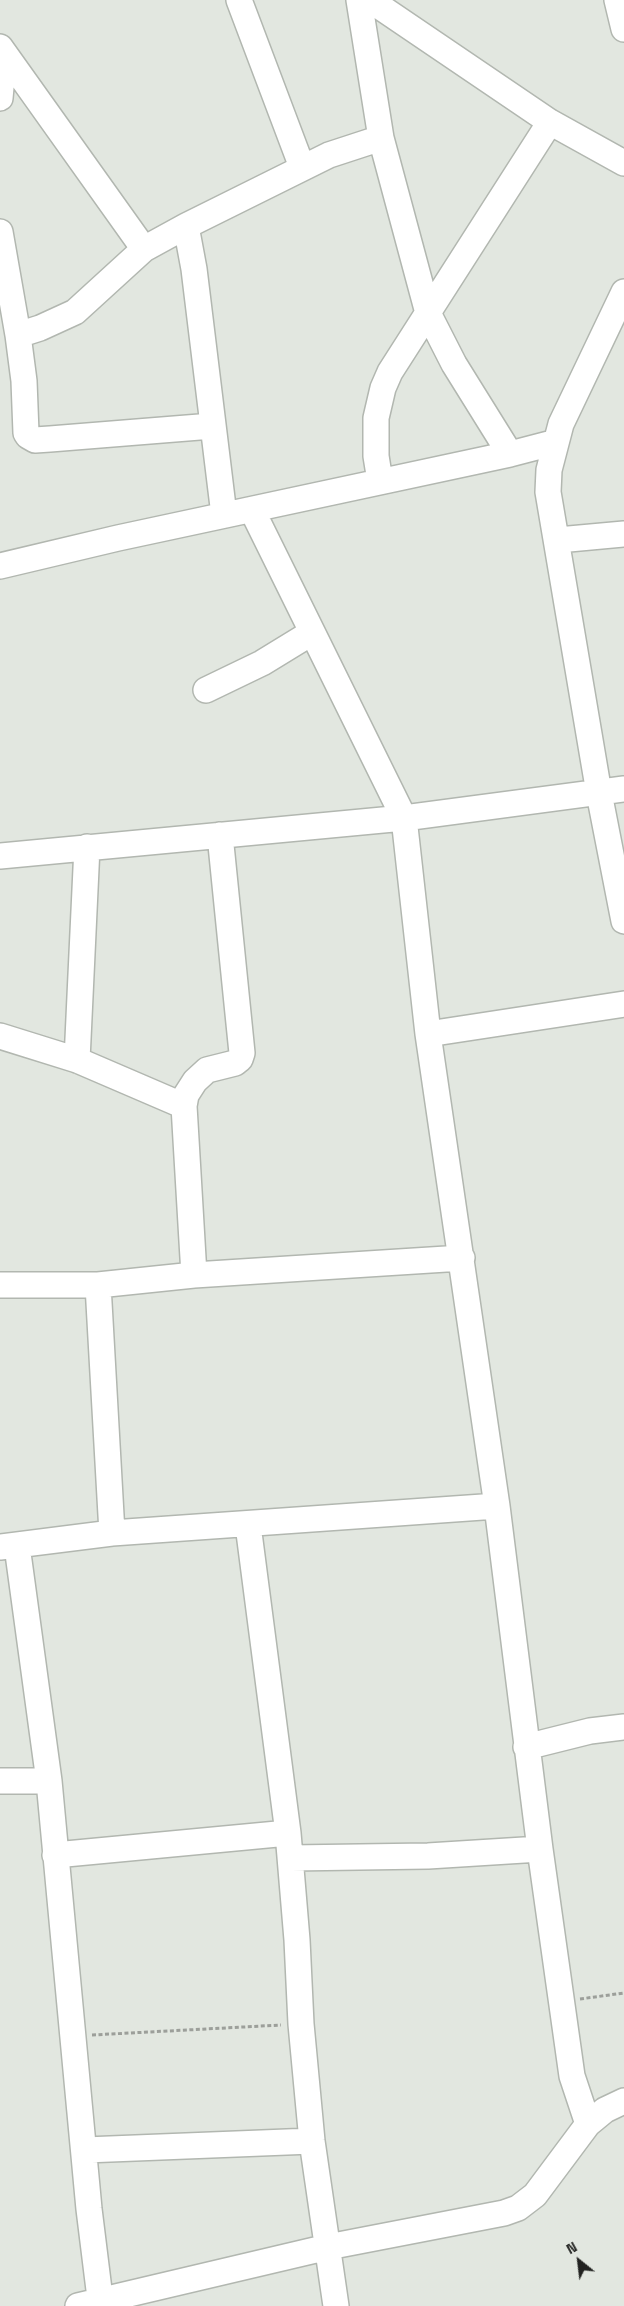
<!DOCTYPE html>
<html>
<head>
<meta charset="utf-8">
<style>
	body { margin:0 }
	#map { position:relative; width:624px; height:2306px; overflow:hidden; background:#e2e7e0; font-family:"Space Grotesk",sans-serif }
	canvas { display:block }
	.north { position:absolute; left:554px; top:2236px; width:50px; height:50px; -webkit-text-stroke:4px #e2e7e0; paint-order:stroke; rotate:331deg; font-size:14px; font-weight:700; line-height:20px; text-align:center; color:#212220 }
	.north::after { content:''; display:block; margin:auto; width:18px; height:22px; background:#212220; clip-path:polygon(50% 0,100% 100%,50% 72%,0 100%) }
</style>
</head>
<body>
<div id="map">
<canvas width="624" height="2306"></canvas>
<div class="north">N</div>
</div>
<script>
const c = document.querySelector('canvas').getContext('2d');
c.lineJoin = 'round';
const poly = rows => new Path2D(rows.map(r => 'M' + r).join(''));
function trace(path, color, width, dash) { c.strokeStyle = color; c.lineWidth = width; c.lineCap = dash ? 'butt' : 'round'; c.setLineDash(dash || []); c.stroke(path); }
const path = poly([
	[580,1999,624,1993],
	[92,2035,281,2025]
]);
const minor = poly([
	[239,0,302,167],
	[359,0,381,138,428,313,454,364,510,454,556,442],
	[370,0,550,122,624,163],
	[617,0,624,29],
	[0,47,144,249],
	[0,98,4,55],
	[186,226,194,269,224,515],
	[0,232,18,335,24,381,26,433,28,436,35,440,50,439,212,426],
	[624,292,561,424,549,470,548,492,599,793,624,921],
	[18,335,40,328,75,312,144,249,186,226,329,155,381,138],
	[380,481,376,456,376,418,383,388,390,372,550,122],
	[252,510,404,818,428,1034,497,1506,540,1849,572,2076,588,2124],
	[558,540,624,534],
	[0,566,118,538,510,454],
	[206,690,262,663,311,633],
	[0,856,404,818,624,789],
	[428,1034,624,1004],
	[0,1036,77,1060,184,1106],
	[77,1060,87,847],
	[194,1275,184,1106,186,1095,195,1081,207,1070,235,1063,240,1059,242,1053,220,835],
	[0,1285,98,1285,194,1275,462,1258],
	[98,1285,112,1533],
	[248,1525,288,1833,297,1940,301,2024,312,2141,336,2306],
	[17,1546,49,1781,89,2209,101,2306],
	[0,1547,112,1533,497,1506],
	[526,1747,590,1731,624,1727],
	[0,1781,49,1781],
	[55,1855,288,1833],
	[291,1858,428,1856,540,1849],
	[85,2150,312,2141],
	[78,2306,328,2247,504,2213,518,2208,535,2195,588,2124,605,2110,624,2101]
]);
trace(minor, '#b2b7b0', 28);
trace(path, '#9c9f9a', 3, [4, 2.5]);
trace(minor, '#fff', 25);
</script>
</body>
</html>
